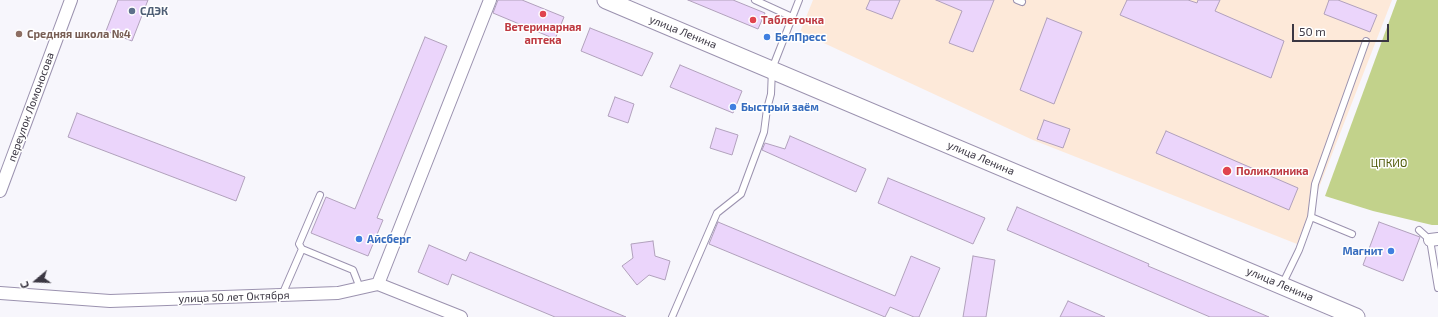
<!DOCTYPE html>
<html>
<head>
<meta charset="utf-8">
<style>
	body { margin:0 }
	#map { position:relative; width:1438px; height:317px; overflow:hidden; background:#f7f6fc; font-family:"Exo 2",sans-serif }
	canvas { display:block }
	.north { position:absolute; left:16px; top:261px; width:40px; height:40px; -webkit-text-stroke:3px #fff; paint-order:stroke; rotate:251deg; font-size:11px; font-weight:700; line-height:16px; text-align:center; color:#3b3743 }
	.north::after { content:''; display:block; margin:auto; width:14px; height:18px; background:#3b3743; clip-path:polygon(50% 0,100% 100%,50% 72%,0 100%) }
	.scale { position:absolute; left:1292px; top:24px; width:97px; height:18px; box-sizing:border-box; border:2px solid #3b3743; border-top:0; padding-left:5px; font-size:12px; line-height:14px; white-space:nowrap; color:#3b3743; -webkit-text-stroke:3px #fff; paint-order:stroke }
</style>
</head>
<body>
<div id="map">
<canvas width="1438" height="317"></canvas>
<div class="north">С</div>
<div class="scale">50 m</div>
</div>
<script>
const c = document.querySelector('canvas').getContext('2d');
c.lineJoin = 'round';
function fill(path, color) { c.fillStyle = color; c.fill(path, 'evenodd'); }
const poly = rows => new Path2D(rows.map(r => 'M' + r).join(''));
function trace(path, color, width, dash) { c.strokeStyle = color; c.lineWidth = width; c.lineCap = dash ? 'butt' : 'round'; c.setLineDash(dash || []); c.stroke(path); }
function write(font, color, halo, rows, align = 'center') {
  c.font = font + ' "Exo 2",sans-serif'; c.lineWidth = 3; c.setLineDash([]); c.textBaseline = 'middle'; c.strokeStyle = halo; c.fillStyle = color; for (const [text, x, y, turn = 0] of rows) {
    c.save(); c.translate(x, y); c.rotate((+turn || 0) * Math.PI / 180); c.textAlign = isNaN(turn) ? turn : align; if (halo) c.strokeText(text, 0, 0); c.fillText(text, 0, 0); c.restore();
  }
}
const medical = poly([
	[813,0,1392,0,1297,244,1033,140,800,32]
]);
const forest = poly([
	[1397,0,1438,0,1438,225,1432,225,1373,211,1325,196]
]);
const building = poly([
	[118,0,148,0,132,41,106,31,118,0],
	[498,0,522,0,564,17,555,39,493,13,498,0],
	[688,0,733,0,765,13,758,29,688,0],
	[870,0,900,0,892,19,866,9,870,0],
	[936,0,994,0,973,52,949,43,962,11,936,0],
	[1127,0,1188,0,1197,3,1198,0,1220,0,1215,11,1284,41,1271,78,1120,15,1127,0],
	[1329,0,1338,0,1377,15,1370,32,1324,14,1329,0],
	[1047,18,1082,32,1054,104,1020,90,1047,18],
	[590,28,653,53,642,76,581,51,590,28],
	[425,37,447,46,377,218,383,220,368,256,311,233,326,197,355,209,425,37],
	[680,65,742,91,733,113,670,87,680,65],
	[615,97,634,104,628,123,608,116,615,97],
	[77,113,245,177,236,201,68,137,77,113],
	[1044,120,1070,129,1063,148,1037,139,1044,120],
	[716,128,738,135,732,155,710,148,716,128],
	[1166,131,1298,188,1289,210,1156,153,1166,131],
	[790,136,866,169,856,192,762,150,765,143,785,149,790,136],
	[888,178,985,218,973,244,878,203,888,178],
	[1017,207,1149,264,1148,266,1269,317,1210,317,1007,230,1017,207],
	[718,222,895,296,911,256,940,268,919,317,914,317,890,307,885,317,709,244,718,222],
	[1379,222,1420,237,1403,281,1363,265,1379,222],
	[653,241,655,256,670,261,665,280,649,275,637,285,622,266,633,258,631,244,653,241],
	[429,245,466,261,470,252,626,317,555,317,452,274,448,285,418,272,429,245],
	[973,256,995,260,986,317,963,317,973,256],
	[1068,301,1105,317,1060,317,1068,301]
]);
const lane = poly([
	[755,0,792,17],
	[1017,0,1022,2],
	[320,195,299,244,302,249,353,270,360,288],
	[1311,217,1352,234],
	[1419,230,1430,240,1438,288],
	[1282,285,1299,250,1311,217,1315,184,1366,41],
	[282,295,302,249],
	[672,317,717,213,741,194,764,132,767,109,771,94,772,69,799,0]
]);
const street = poly([
	[0,191,71,0],
	[1430,240,1438,239],
	[378,284,490,0],
	[0,293,110,301,338,293,378,284,461,317]
]);
const secondary = poly([
	[606,0,1356,317]
]);
const markers = [
	[132,11,4,"#5c6f8a"],
	[543,14,4,"#e0444e"],
	[753,20,4,"#e0444e"],
	[19,34,4,"#8d6e63"],
	[767,37,4,"#3f7fe0"],
	[733,107,4,"#3f7fe0"],
	[1227,171,5,"#e0444e"],
	[359,239,4,"#3f7fe0"],
	[1391,251,4,"#3f7fe0"]
];
const serviceNames = [
	["СДЭК",140,11]
];
const healthNames = [
	["Таблеточка",761,20],
	["Ветеринарная",543,27,"center"],
	["аптека",543,40,"center"],
	["Поликлиника",1236,171]
];
const streetNames = [
	["улица Ленина",683,32,22],
	["переулок Ломоносова",31,107,-70],
	["улица Ленина",981,158,23],
	["улица Ленина",1280,284,23],
	["улица 50 лет Октября",234,297,-2]
];
const educationNames = [
	["Средняя школа №4",27,34]
];
const shopNames = [
	["БелПресс",775,37],
	["Быстрый заём",741,107],
	["Айсберг",367,239],
	["Магнит",1383,251,"right"]
];
const parkNames = [
	["ЦПКИО",1389,163]
];
fill(medical, '#fde9d9');
fill(forest, '#c2d28b');
fill(building, '#ebd5fb');
trace(building, '#b1a1bc', 1);
trace(lane, '#9b92af', 8);
trace(street, '#9b92af', 14);
trace(secondary, '#9b92af', 19);
trace(lane, '#fff', 6);
trace(street, '#fff', 12);
trace(secondary, '#fff', 17);
for (const [x, y, r, color] of markers) { const dot = new Path2D(); dot.arc(x, y, r, 0, 2 * Math.PI); c.fillStyle = color; c.fill(dot); trace(dot, '#fff', 1.5); }
write('bold 11px', '#4e5e75', '#fff', serviceNames, 'left');
write('bold 11px', '#be3a42', '#fff', healthNames, 'left');
write('11px', '#3b3743', '#fff', streetNames);
write('bold 11px', '#785e54', '#fff', educationNames, 'left');
write('bold 11px', '#366cbe', '#fff', shopNames, 'left');
write('11px', '#4e5906', '#fff', parkNames);
</script>
</body>
</html>
